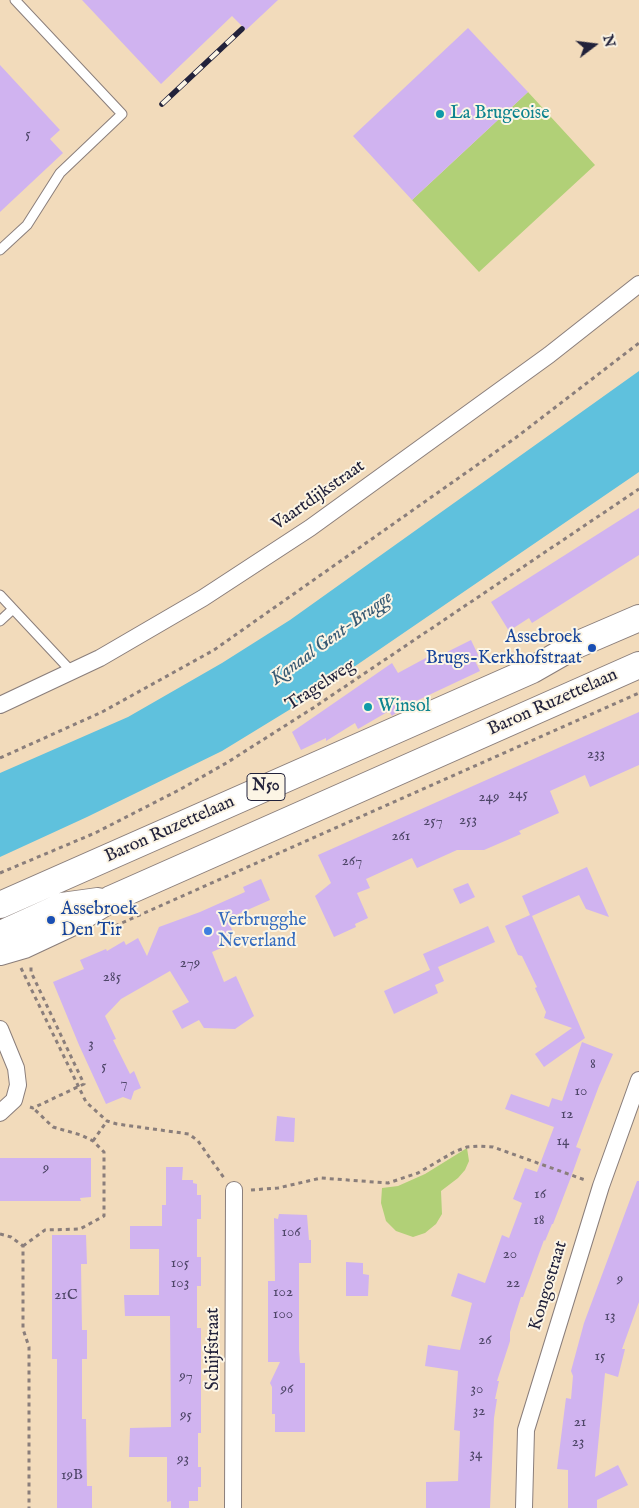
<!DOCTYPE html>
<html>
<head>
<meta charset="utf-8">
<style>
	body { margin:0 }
	#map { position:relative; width:639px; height:1508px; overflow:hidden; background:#f2dbbb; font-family:"IM FELL English",serif }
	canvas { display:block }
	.north { position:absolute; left:569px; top:20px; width:50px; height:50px; -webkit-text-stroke:4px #fcf5e5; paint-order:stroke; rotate:75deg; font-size:14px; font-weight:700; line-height:20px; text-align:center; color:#22223b }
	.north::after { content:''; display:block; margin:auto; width:18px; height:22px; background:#22223b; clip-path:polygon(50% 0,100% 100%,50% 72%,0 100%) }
</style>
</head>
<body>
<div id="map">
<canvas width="639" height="1508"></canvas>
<div class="north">N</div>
</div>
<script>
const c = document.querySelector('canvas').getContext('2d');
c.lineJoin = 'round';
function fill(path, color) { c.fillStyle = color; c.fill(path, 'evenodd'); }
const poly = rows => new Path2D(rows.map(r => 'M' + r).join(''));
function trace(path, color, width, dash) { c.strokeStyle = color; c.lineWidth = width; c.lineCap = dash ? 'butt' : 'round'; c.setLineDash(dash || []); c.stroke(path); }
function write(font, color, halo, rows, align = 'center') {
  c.font = font + ' "IM FELL English",serif'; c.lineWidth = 4; c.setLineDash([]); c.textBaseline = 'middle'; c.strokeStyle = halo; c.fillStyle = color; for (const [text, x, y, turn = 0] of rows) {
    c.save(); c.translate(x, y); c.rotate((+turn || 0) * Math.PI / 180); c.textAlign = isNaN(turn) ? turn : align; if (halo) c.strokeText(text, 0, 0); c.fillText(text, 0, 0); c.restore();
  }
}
const green = poly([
	[528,92,595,165,479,272,412,200],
	[467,1148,469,1161,465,1170,458,1178,441,1191,442,1214,436,1224,425,1233,413,1237,396,1231,386,1221,381,1203,382,1188,398,1186,425,1174]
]);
const water = poly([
	[639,371,639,472,307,699,222,751,87,817,0,857,0,773,128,717,222,663,290,620]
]);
const building = poly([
	[82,0,278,0,246,30,232,16,161,84],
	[468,28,528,92,412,200,353,136],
	[0,65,60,130,50,139,63,153,0,212],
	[639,508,639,555,532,623,529,618,509,631,491,602],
	[471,640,480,659,475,661,480,671,414,702,393,715,392,716,389,711,358,729,355,723,326,741,326,738,301,750,292,732,392,663,398,673,435,653,437,657],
	[639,712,639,765,590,787,585,775,550,791,559,813,519,831,521,834,484,850,457,850,417,868,412,858,366,879,370,888,357,893,368,918,355,924,356,927,334,937,315,896,331,883,318,855],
	[587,867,609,917,586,909,579,895,532,916,585,1038,544,1067,535,1054,572,1028,544,1018,546,1012,535,988,537,987,522,956,518,955,505,926,530,915,522,896],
	[261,879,270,900,227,919,234,934,232,935,235,942,212,952,224,982,236,976,254,1016,235,1029,204,1028,199,1020,182,1029,172,1011,189,1002,170,971,121,999,105,1016,116,1039,113,1040,130,1074,134,1071,141,1088,134,1091,131,1100,123,1097,106,1104,79,1045,53,982,84,969,80,960,106,949,107,951,124,941,126,945,138,938,147,956,159,927,200,912,245,892,243,887],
	[468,883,475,897,460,904,453,889],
	[488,926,495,942,438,967,444,981,435,985,438,993,394,1014,384,991,430,970,423,954],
	[582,1042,613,1054,599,1086,576,1147,581,1149,571,1177,553,1224,552,1224,545,1241,544,1240,523,1297,521,1297,510,1332,510,1341,497,1381,499,1381,495,1399,497,1399,494,1418,490,1508,426,1508,426,1482,458,1481,460,1431,454,1430,458,1371,425,1366,428,1345,460,1350,472,1303,451,1296,458,1273,485,1283,502,1235,509,1238,522,1203,513,1199,525,1168,537,1172,554,1127,505,1109,511,1094,549,1107,552,1098,562,1101],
	[277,1116,295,1118,294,1142,275,1141],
	[0,1158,91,1158,91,1197,80,1198,81,1201,0,1201],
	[166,1167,183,1167,182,1180,193,1180,193,1183,197,1184,197,1195,201,1195,201,1219,197,1219,197,1257,201,1257,201,1286,197,1286,197,1328,201,1328,201,1433,198,1433,198,1467,201,1467,201,1487,198,1487,198,1501,189,1501,189,1508,171,1508,171,1501,167,1502,167,1457,129,1457,130,1428,171,1427,170,1316,125,1316,124,1295,159,1295,159,1249,130,1249,130,1226,162,1226,162,1205,166,1205],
	[637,1181,639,1181,639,1302,622,1349,625,1349,618,1377,605,1373,595,1477,618,1465,628,1485,597,1500,597,1508,568,1508,568,1470,557,1469,566,1398,571,1399,573,1376,571,1371,584,1323],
	[279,1214,307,1215,309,1240,311,1240,311,1263,299,1263,299,1349,300,1363,305,1363,305,1432,275,1432,275,1414,272,1414,272,1387,270,1383,280,1362,268,1362,268,1281,275,1281,274,1218,278,1219],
	[52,1235,86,1235,87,1264,81,1264,82,1330,87,1330,87,1359,82,1359,82,1419,86,1419,87,1486,92,1486,92,1508,57,1508,57,1359,52,1359],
	[346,1262,363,1263,363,1274,369,1275,368,1296,346,1296]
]);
const path = poly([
	[0,758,102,712,214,650,514,439,639,343],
	[0,873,95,833,179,790,228,762,313,708,639,489],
	[115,926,639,693],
	[21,968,86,1102,107,1121,117,1124,189,1134,198,1141,224,1178],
	[30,1107,33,1108,84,1084,31,972,31,967],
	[93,1141,107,1121],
	[251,1190,278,1188,321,1178,388,1183,418,1173,454,1152,467,1147,479,1146,493,1147,585,1180],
	[0,1234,11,1237,23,1246,23,1329,29,1347,29,1508],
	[23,1246,45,1230,80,1229,104,1216,104,1152,93,1141,81,1135,53,1127,33,1108]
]);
const lane = poly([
	[0,250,27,225,60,173,122,114,15,0],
	[0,595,72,672],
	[0,621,13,609]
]);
const street = poly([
	[0,705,100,658,203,598,310,528,549,355,639,284],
	[0,1029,16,1068,18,1085,14,1100,0,1113],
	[233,1508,234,1190],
	[524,1508,526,1430,601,1186,639,1080]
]);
const primary = poly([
	[0,905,532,670,574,646,639,618],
	[0,937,7,931,62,906,98,901],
	[0,952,24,945,71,923,111,899,639,665]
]);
const rail = poly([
	[162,104,242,29]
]);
const markers = [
	[440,114,5,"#0f9aa8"],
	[592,648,5,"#1a4fb4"],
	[368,707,5,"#0f9aa8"],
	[51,920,5,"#1a4fb4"],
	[208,931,5,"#3f7fe0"]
];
const numberNames = [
	["5",28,135],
	["233",596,755],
	["245",518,795],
	["249",489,798],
	["253",468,821],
	["257",433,822],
	["261",401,837],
	["267",352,862],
	["279",190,964],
	["285",112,978],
	["3",91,1045],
	["8",593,1065],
	["5",104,1067],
	["7",124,1084],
	["10",581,1092],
	["12",567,1115],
	["14",563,1142],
	["9",46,1169],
	["16",540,1195],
	["18",539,1221],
	["106",291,1233],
	["20",510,1255],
	["105",180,1264],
	["9",620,1280],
	["103",180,1284],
	["22",513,1284],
	["102",283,1293],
	["21C",66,1296],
	["100",283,1315],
	["13",610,1317],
	["26",485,1341],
	["15",600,1357],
	["97",186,1377],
	["96",287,1390],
	["30",477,1390],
	["32",479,1412],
	["95",186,1416],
	["21",580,1423],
	["23",578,1443],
	["34",476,1455],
	["93",183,1460],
	["19B",72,1476]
];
const shields = [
	[266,787,38]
];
const shieldNames = [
	["N50",266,787]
];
const cultureNames = [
	["La Brugeoise",450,114],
	["Winsol",378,707]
];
const streetNames = [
	["Vaartdijkstraat",319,496,-35],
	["Tragelweg",321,686,-33],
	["Baron Ruzettelaan",553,703,-24],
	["Baron Ruzettelaan",170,830,-24],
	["Kongostraat",549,1286,-73],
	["Schijfstraat",214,1349,-90]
];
const transitNames = [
	["Assebroek",582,638],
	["Brugs-Kerkhofstraat",582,659],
	["Assebroek",61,910,"left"],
	["Den Tir",61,931,"left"]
];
const shopNames = [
	["Verbrugghe",218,921],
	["Neverland",218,942]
];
const waterNames = [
	["Kanaal Gent-Brugge",332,639,-36]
];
fill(green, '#b1d077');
fill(water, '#5fc1dd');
fill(building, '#d0b3f0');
trace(lane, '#8a7e7b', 11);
trace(street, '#8a7e7b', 18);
trace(primary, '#8a7e7b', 28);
trace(path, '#8a7e7b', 3, [4, 4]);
trace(lane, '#fff', 9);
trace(street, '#fff', 16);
trace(primary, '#fff', 26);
trace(rail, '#22223b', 5.5);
trace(rail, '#fcf5e5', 4, [11]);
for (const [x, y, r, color] of markers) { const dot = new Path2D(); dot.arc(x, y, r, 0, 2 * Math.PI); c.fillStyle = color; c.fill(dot); trace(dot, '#fcf5e5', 2); }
write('15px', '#4e4668', null, numberNames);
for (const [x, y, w] of shields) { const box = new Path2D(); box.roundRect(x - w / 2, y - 13.5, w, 27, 4); c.fillStyle = '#fcf5e5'; c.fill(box); trace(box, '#22223b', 1); }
write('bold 16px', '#22223b', null, shieldNames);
write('18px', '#0d838f', '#fcf5e5', cultureNames, 'left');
write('18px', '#22223b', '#fcf5e5', streetNames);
write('18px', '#164399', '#fcf5e5', transitNames, 'right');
write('18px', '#366cbe', '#fcf5e5', shopNames, 'left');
write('italic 19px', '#375a74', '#fcf5e5', waterNames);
</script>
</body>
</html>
